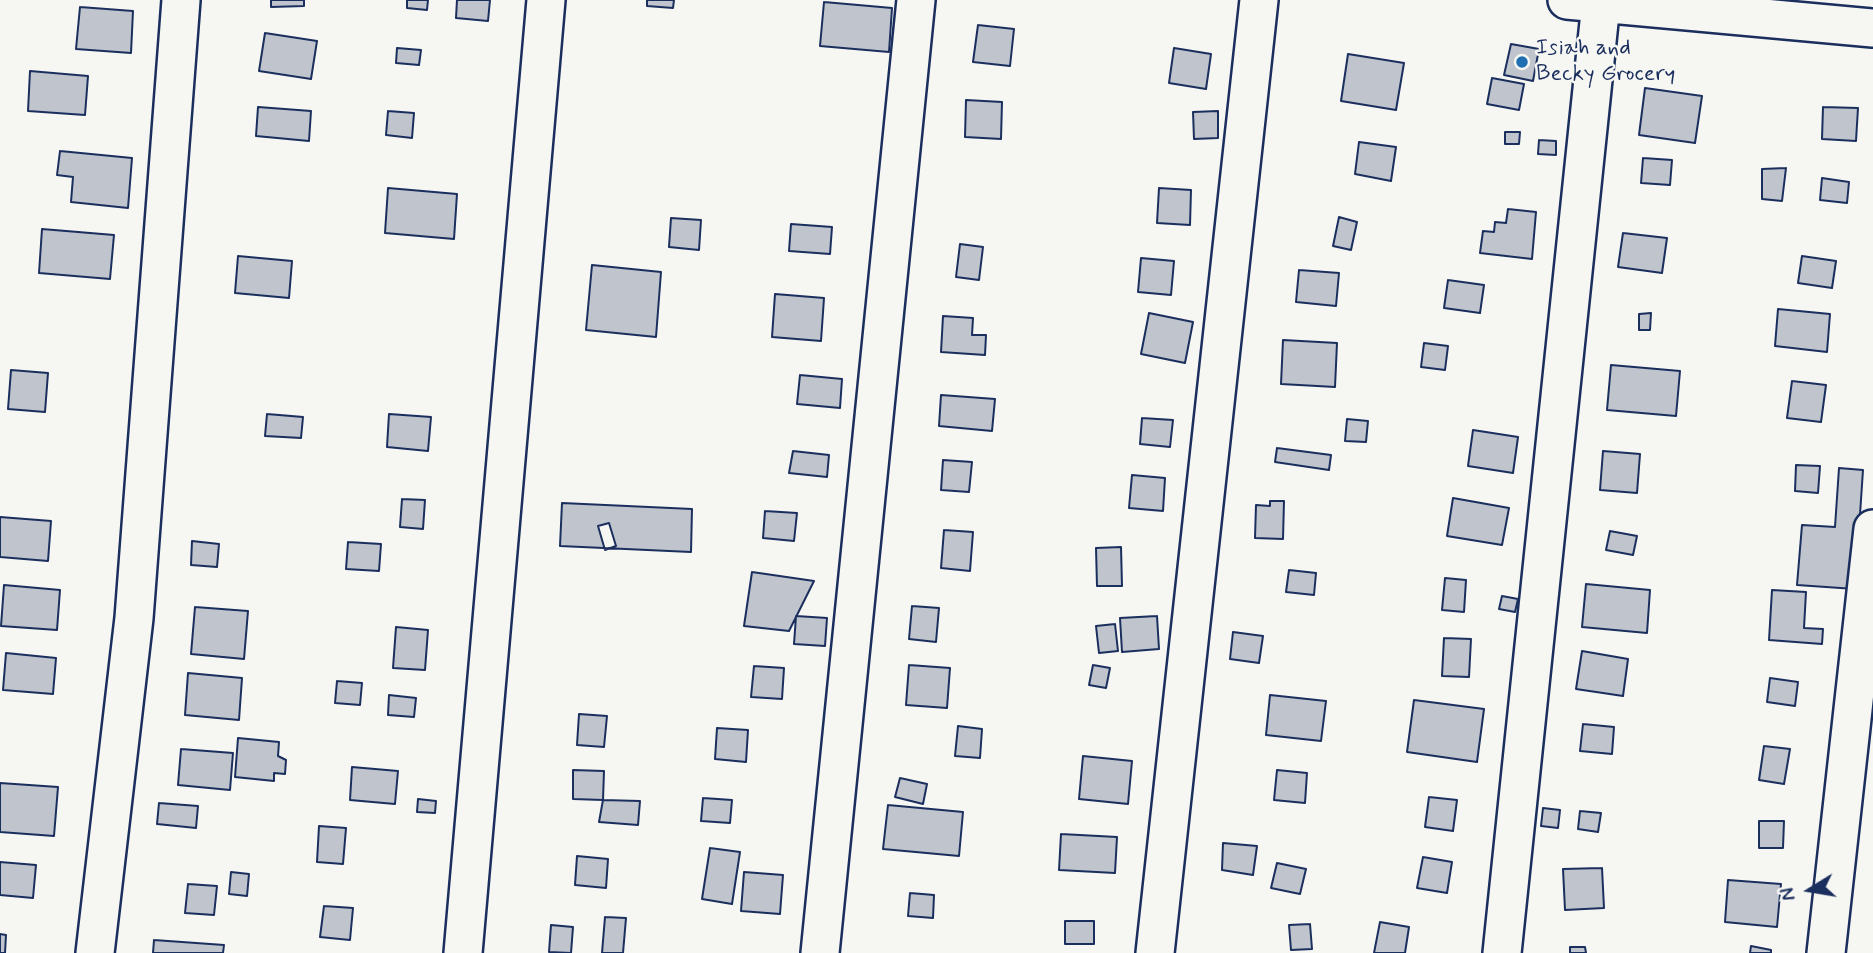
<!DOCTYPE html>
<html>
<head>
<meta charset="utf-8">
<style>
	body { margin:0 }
	#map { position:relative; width:1873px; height:953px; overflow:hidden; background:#f6f6f2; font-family:Mynerve,sans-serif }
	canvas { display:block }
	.north { position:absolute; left:1775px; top:855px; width:70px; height:70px; -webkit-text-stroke:5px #f6f6f2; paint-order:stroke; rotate:259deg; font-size:19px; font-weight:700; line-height:28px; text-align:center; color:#1b2f5e }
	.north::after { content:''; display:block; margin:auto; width:24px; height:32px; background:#1b2f5e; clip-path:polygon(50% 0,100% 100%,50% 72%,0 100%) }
</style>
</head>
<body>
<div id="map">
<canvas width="1873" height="953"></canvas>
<div class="north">N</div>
</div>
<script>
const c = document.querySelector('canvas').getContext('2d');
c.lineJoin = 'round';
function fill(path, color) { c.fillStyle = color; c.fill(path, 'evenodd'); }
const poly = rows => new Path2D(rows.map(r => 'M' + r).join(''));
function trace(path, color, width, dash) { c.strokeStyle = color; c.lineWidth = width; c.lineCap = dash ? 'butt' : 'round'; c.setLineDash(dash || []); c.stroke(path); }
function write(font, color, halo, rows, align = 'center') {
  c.font = font + ' Mynerve,sans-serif'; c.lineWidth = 5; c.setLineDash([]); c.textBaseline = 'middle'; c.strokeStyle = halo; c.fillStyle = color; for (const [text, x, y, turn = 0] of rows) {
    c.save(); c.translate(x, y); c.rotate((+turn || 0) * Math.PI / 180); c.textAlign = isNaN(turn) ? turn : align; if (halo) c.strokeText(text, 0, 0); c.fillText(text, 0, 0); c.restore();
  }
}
const building = poly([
	[271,0,304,0,304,6,271,7,271,0],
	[407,0,428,0,427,10,407,8,407,0],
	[457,0,490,0,488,21,456,18,457,0],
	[647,0,674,0,673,8,647,6,647,0],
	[824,2,892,8,889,52,820,46,824,2],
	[80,7,133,11,131,53,76,49,80,7],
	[978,25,1014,29,1010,66,973,62,978,25],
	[265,33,317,41,311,79,259,71,265,33],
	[1511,44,1539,49,1533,81,1504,75,1511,44],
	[397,48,421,50,419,65,396,63,397,48],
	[1174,48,1211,54,1206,89,1169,83,1174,48],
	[1348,54,1404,63,1396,110,1341,101,1348,54],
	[30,71,88,76,85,115,28,111,30,71],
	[1492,78,1524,84,1519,110,1487,104,1492,78],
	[1645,88,1702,96,1695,143,1639,135,1645,88],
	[966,100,1002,102,1001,139,965,137,966,100],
	[258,107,311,111,309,141,256,136,258,107],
	[1823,107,1858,108,1856,141,1822,139,1823,107],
	[388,111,414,113,412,138,386,135,388,111],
	[1218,111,1218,138,1194,139,1193,112,1218,111],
	[1505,132,1520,132,1519,144,1505,144,1505,132],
	[1539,140,1556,141,1556,155,1538,154,1539,140],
	[1359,142,1396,147,1391,181,1355,174,1359,142],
	[60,151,132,158,128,208,71,202,73,177,57,175,60,151],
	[1643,158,1672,160,1670,185,1641,183,1643,158],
	[1786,168,1782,201,1762,199,1762,169,1786,168],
	[1822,178,1849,182,1847,203,1820,200,1822,178],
	[388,188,457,194,454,239,385,233,388,188],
	[1159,188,1191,190,1190,225,1157,223,1159,188],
	[1508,209,1536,212,1532,259,1480,253,1483,231,1494,232,1495,222,1506,223,1508,209],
	[1339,217,1357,222,1351,250,1333,246,1339,217],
	[671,218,701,220,699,250,669,247,671,218],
	[791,224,832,227,830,254,789,251,791,224],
	[42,229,114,235,110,279,39,273,42,229],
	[1623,233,1667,238,1662,273,1618,267,1623,233],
	[960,244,983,247,979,280,956,277,960,244],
	[238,256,292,261,289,298,235,293,238,256],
	[1802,256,1836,261,1832,288,1798,283,1802,256],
	[1141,258,1174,261,1171,295,1138,292,1141,258],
	[592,265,661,272,656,337,586,330,592,265],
	[1299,270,1339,273,1336,306,1296,302,1299,270],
	[1448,280,1484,285,1480,313,1444,308,1448,280],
	[775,294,824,298,821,341,772,337,775,294],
	[1778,309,1830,314,1827,352,1775,346,1778,309],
	[1149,313,1193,322,1185,363,1141,354,1149,313],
	[1651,313,1650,330,1639,330,1639,314,1651,313],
	[943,316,973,318,972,335,986,335,985,355,941,352,943,316],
	[1283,340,1337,343,1335,387,1281,384,1283,340],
	[1424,343,1448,346,1445,370,1421,367,1424,343],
	[1611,365,1680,371,1676,416,1607,410,1611,365],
	[11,370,48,373,45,412,8,409,11,370],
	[800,375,842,379,840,408,797,404,800,375],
	[1792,381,1826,385,1821,422,1787,418,1792,381],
	[941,395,995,399,992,431,939,426,941,395],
	[267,414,303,417,301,438,265,436,267,414],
	[389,414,431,417,428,451,387,447,389,414],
	[1142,418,1173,420,1170,447,1140,444,1142,418],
	[1347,419,1368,421,1366,442,1345,441,1347,419],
	[1473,430,1518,437,1513,473,1468,466,1473,430],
	[1277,448,1331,455,1329,470,1275,462,1277,448],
	[793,451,829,455,827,477,789,473,793,451],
	[1603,451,1640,454,1637,493,1600,490,1603,451],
	[943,460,972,462,969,492,941,490,943,460],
	[1796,465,1820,466,1818,493,1795,491,1796,465],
	[1839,468,1863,470,1855,589,1797,585,1802,525,1835,527,1839,468],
	[1132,475,1165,478,1163,511,1129,508,1132,475],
	[1453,498,1509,508,1502,545,1447,536,1453,498],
	[402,499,425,500,423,529,400,527,402,499],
	[1270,501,1284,501,1283,539,1255,538,1256,505,1270,506,1270,501],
	[562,503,692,509,691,552,560,546,562,503],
	[765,511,797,513,794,541,763,538,765,511],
	[0,517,51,521,48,561,0,557,0,517],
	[609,523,616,546,605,550,598,526,609,523],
	[944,530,973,532,970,571,941,568,944,530],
	[1610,531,1637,536,1633,555,1606,550,1610,531],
	[192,541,219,544,217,567,191,565,192,541],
	[348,542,381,544,379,571,346,569,348,542],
	[1121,547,1122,586,1097,586,1096,548,1121,547],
	[1289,570,1316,573,1314,595,1286,592,1289,570],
	[752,572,814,581,789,631,744,626,752,572],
	[1445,578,1466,580,1464,612,1442,610,1445,578],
	[1586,584,1650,590,1647,633,1582,627,1586,584],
	[4,585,60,590,57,630,1,626,4,585],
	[1772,590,1806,592,1804,628,1823,629,1822,644,1769,640,1772,590],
	[1502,596,1518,599,1515,612,1499,609,1502,596],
	[912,606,939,608,936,642,909,639,912,606],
	[195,607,248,611,244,659,191,654,195,607],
	[796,616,827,618,825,646,794,644,796,616],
	[1157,616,1159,649,1122,652,1120,618,1157,616],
	[1115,624,1118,651,1099,653,1096,626,1115,624],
	[396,627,428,630,425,670,393,668,396,627],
	[1233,632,1263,636,1259,663,1230,659,1233,632],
	[1444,638,1471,639,1469,677,1442,676,1444,638],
	[1582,651,1628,659,1623,696,1576,689,1582,651],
	[6,653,56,658,53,694,3,690,6,653],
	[909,665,950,668,947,708,906,705,909,665],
	[1093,665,1110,668,1106,688,1089,685,1093,665],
	[754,666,784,668,782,699,751,697,754,666],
	[188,673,242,678,239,720,185,715,188,673],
	[1770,678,1798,682,1795,706,1767,702,1770,678],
	[337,681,362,683,360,705,335,703,337,681],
	[389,695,416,698,414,717,388,715,389,695],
	[1270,695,1326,701,1321,741,1266,735,1270,695],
	[1414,700,1484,709,1477,762,1407,752,1414,700],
	[579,714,607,716,604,747,577,745,579,714],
	[1583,724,1614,727,1612,754,1580,751,1583,724],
	[958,726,982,729,980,758,955,756,958,726],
	[717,728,748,730,746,762,715,759,717,728],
	[238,738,279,742,278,756,286,760,285,774,274,773,274,781,235,777,238,738],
	[1764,746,1790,749,1784,784,1759,780,1764,746],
	[181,749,233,753,230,790,178,785,181,749],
	[1083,756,1132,761,1128,804,1079,799,1083,756],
	[352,767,398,771,395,804,350,800,352,767],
	[573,770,604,771,603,800,573,799,573,770],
	[1277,770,1307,773,1305,803,1274,800,1277,770],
	[900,778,927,784,923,804,895,797,900,778],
	[0,783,58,787,54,836,0,832,0,783],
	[1429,797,1457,800,1453,831,1425,827,1429,797],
	[703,798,732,800,730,823,701,821,703,798],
	[418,799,436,801,435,813,417,812,418,799],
	[603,800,640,801,638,825,599,822,603,800],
	[159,803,198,806,196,828,157,824,159,803],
	[888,805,963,812,959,856,883,849,888,805],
	[1543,808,1560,810,1558,828,1541,826,1543,808],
	[1580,811,1601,813,1598,832,1578,829,1580,811],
	[1759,821,1784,821,1783,848,1759,848,1759,821],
	[319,826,346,828,343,864,317,862,319,826],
	[1061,834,1117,837,1115,873,1059,870,1061,834],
	[1223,843,1257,846,1253,875,1222,870,1223,843],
	[710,848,740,852,732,904,702,899,710,848],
	[577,856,608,859,606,888,575,885,577,856],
	[1423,857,1452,862,1447,893,1417,888,1423,857],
	[0,862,36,865,33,898,0,895,0,862],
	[1277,863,1306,869,1300,894,1271,888,1277,863],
	[1602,868,1604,908,1565,910,1563,869,1602,868],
	[231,872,249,874,247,896,229,894,231,872],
	[744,872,783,875,780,914,741,911,744,872],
	[1728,880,1781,884,1777,927,1725,922,1728,880],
	[188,884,217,886,214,915,185,913,188,884],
	[910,893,934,895,933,918,908,916,910,893],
	[324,906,353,908,350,940,320,937,324,906],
	[605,917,626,918,623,953,602,953,605,917],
	[1065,921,1094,921,1094,944,1065,944,1065,921],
	[1380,922,1409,927,1405,953,1374,953,1380,922],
	[1310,924,1312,949,1291,950,1289,925,1310,924],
	[551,925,573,927,571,953,549,952,551,925],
	[0,934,6,935,5,953,0,953,0,934],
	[154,940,224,945,223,953,153,953,154,940],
	[1751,946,1771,950,1771,953,1750,953,1751,946],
	[1570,947,1585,947,1586,953,1570,953,1570,947]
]);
const minor = poly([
	[1567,0,1873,28],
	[95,953,134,618,181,0],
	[463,953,546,0],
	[820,953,916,0],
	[1155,953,1259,0],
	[1502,953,1601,3],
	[1826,953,1873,529]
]);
const markers = [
	[1522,62,7,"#1f6fb2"]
];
const poiNames = [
	["Isiah and",1536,49],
	["Becky Grocery",1536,75]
];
fill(building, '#c0c4cd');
trace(building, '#1b2f5e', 2);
trace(minor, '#1b2f5e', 42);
trace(minor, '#f6f6f2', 37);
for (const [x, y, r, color] of markers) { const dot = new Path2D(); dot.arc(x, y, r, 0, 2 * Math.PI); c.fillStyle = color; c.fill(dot); trace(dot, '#f6f6f2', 2.5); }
write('23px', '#1b2f5e', '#f6f6f2', poiNames, 'left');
</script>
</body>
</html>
